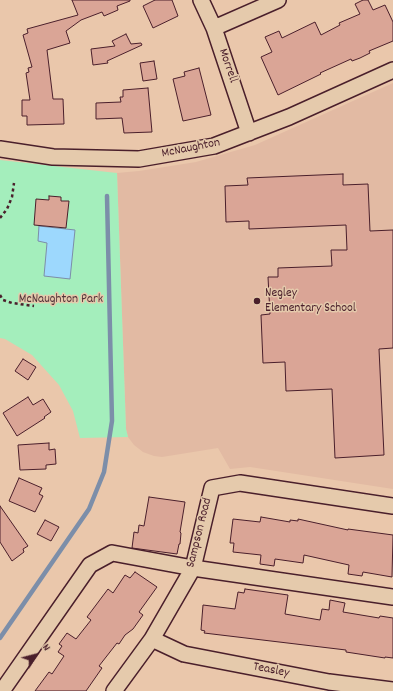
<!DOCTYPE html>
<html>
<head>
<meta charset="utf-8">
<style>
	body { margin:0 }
	#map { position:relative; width:393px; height:691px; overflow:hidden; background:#eac7ab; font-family:Dekko,sans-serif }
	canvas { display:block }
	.north { position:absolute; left:16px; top:635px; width:40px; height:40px; -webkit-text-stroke:3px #e5caac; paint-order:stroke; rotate:54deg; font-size:11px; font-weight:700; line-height:16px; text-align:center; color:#4a1f2b }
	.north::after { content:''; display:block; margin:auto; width:14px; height:18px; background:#4a1f2b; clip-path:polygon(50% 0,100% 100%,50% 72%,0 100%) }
</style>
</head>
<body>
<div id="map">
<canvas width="393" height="691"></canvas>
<div class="north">N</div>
</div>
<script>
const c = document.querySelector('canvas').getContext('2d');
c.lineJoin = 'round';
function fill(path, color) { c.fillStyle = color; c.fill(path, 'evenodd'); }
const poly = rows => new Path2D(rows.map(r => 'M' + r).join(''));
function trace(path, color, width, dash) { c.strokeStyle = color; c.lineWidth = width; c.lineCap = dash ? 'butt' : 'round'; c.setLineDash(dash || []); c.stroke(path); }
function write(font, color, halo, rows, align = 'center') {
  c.font = font + ' Dekko,sans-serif'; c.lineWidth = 3; c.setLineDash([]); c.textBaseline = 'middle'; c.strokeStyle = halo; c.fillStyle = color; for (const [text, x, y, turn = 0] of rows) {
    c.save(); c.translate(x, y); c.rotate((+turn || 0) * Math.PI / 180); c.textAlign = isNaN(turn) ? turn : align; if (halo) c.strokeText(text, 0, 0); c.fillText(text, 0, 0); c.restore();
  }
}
const built = poly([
	[393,83,393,489,250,467,230,469,218,448,162,457,154,456,143,452,134,445,128,437,126,429,117,173,139,171,196,162,255,145]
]);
const green = poly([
	[0,160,117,173,126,429,128,437,80,438,73,411,59,385,32,355,5,339,0,338]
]);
const water = poly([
	[39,226,75,230,70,279,44,276,47,243,38,241,39,226]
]);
const stream = poly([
	[0,638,89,509,104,472,112,421,107,196]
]);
const building = poly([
	[72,0,130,0,130,1,117,6,118,10,104,16,102,12,81,20,66,31,70,43,47,50,53,99,63,99,64,124,27,125,27,116,22,116,22,100,30,100,26,73,29,72,28,68,32,67,23,35,28,33,27,29,78,15,72,0],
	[155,0,172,0,178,16,153,28,143,6,155,0],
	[363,0,368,0,373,10,385,5,393,22,393,41,369,51,370,53,360,58,352,61,351,59,320,73,321,74,278,95,261,57,272,52,265,37,279,31,282,38,315,22,321,35,340,25,339,23,360,14,355,4,363,0],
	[126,34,131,44,141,43,142,45,107,61,108,63,93,65,91,49,115,46,112,41,126,34],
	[154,61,157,79,143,81,140,63,154,61],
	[199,68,211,115,183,121,173,79,185,76,184,72,199,68],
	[148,88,152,132,124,133,122,118,96,119,96,103,121,102,120,97,123,97,123,90,148,88],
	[343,174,343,185,368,184,370,231,393,230,393,348,379,349,384,455,335,458,332,389,286,391,285,362,263,363,261,315,270,314,268,277,278,277,278,268,332,266,331,250,347,250,346,225,249,229,249,221,226,222,225,186,248,185,247,178,343,174],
	[49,196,61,197,61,201,69,201,66,228,34,225,36,199,49,200,49,196],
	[23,359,36,367,28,380,15,371,23,359],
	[28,397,33,405,43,399,51,412,44,417,45,418,17,436,3,413,28,397],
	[49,443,49,450,55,449,56,464,46,465,46,469,20,470,18,445,49,443],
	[19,478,42,488,39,494,43,496,35,512,9,501,19,478],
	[149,497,185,502,180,532,181,533,180,544,179,544,177,554,132,548,134,532,138,533,139,525,144,526,149,497],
	[0,506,28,546,23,549,24,552,12,561,0,542,0,506],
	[261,517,290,522,290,520,298,521,298,519,348,530,348,529,393,535,392,577,363,572,362,576,348,574,349,565,304,555,303,563,275,559,274,566,260,564,261,555,233,552,234,543,230,543,233,519,260,522,261,517],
	[45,520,59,527,51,541,37,534,45,520],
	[135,572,157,587,139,612,143,615,133,629,125,635,119,644,117,643,99,666,102,668,86,691,35,691,49,672,52,674,64,656,58,652,62,646,59,644,67,633,76,639,91,620,87,617,108,589,113,593,125,575,130,578,135,572],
	[245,589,288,595,285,614,320,620,322,609,329,610,330,600,345,603,343,612,379,618,380,616,393,618,393,658,385,657,385,658,346,652,346,650,204,633,205,631,201,630,203,605,235,609,238,592,244,593,245,589]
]);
const path = poly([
	[0,218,7,209,12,197,14,183],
	[0,295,3,300,12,303,34,306]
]);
const minor = poly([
	[201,0,214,28,249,133],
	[214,28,278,0],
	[0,149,53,157,139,159,214,146,289,117,393,70],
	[152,639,184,654,329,682,393,690],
	[2,691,90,565,112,553,193,568,393,597],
	[114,691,152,639,193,568,212,488,240,483,393,506]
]);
const markers = [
	[257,301,4,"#4a1f2b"]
];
const streetNames = [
	["Morrell",227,66,71],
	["McNaughton",191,149,-11],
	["Sampson Road",200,533,-76],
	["Teasley",271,671,11]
];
const poiNames = [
	["Negley",265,294],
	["Elementary School",265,309]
];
const parkNames = [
	["McNaughton Park",61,300]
];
fill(built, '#e2baa3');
fill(green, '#a4eebc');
fill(water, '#9dd8fd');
trace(water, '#7c8ea9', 1);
trace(stream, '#7c8ea9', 4.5);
fill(building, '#daa596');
trace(building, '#4a1f2b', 1);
trace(minor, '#4a1f2b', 18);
trace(path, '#4a1f2b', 2.5, [3, 3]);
trace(minor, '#e5caac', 15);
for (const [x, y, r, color] of markers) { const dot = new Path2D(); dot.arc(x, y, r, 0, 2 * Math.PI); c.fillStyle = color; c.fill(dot); trace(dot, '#e5caac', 1.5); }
write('13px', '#4a1f2b', '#e5caac', streetNames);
write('13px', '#4a1f2b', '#e5caac', poiNames, 'left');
write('13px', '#53343a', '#e5caac', parkNames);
</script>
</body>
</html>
